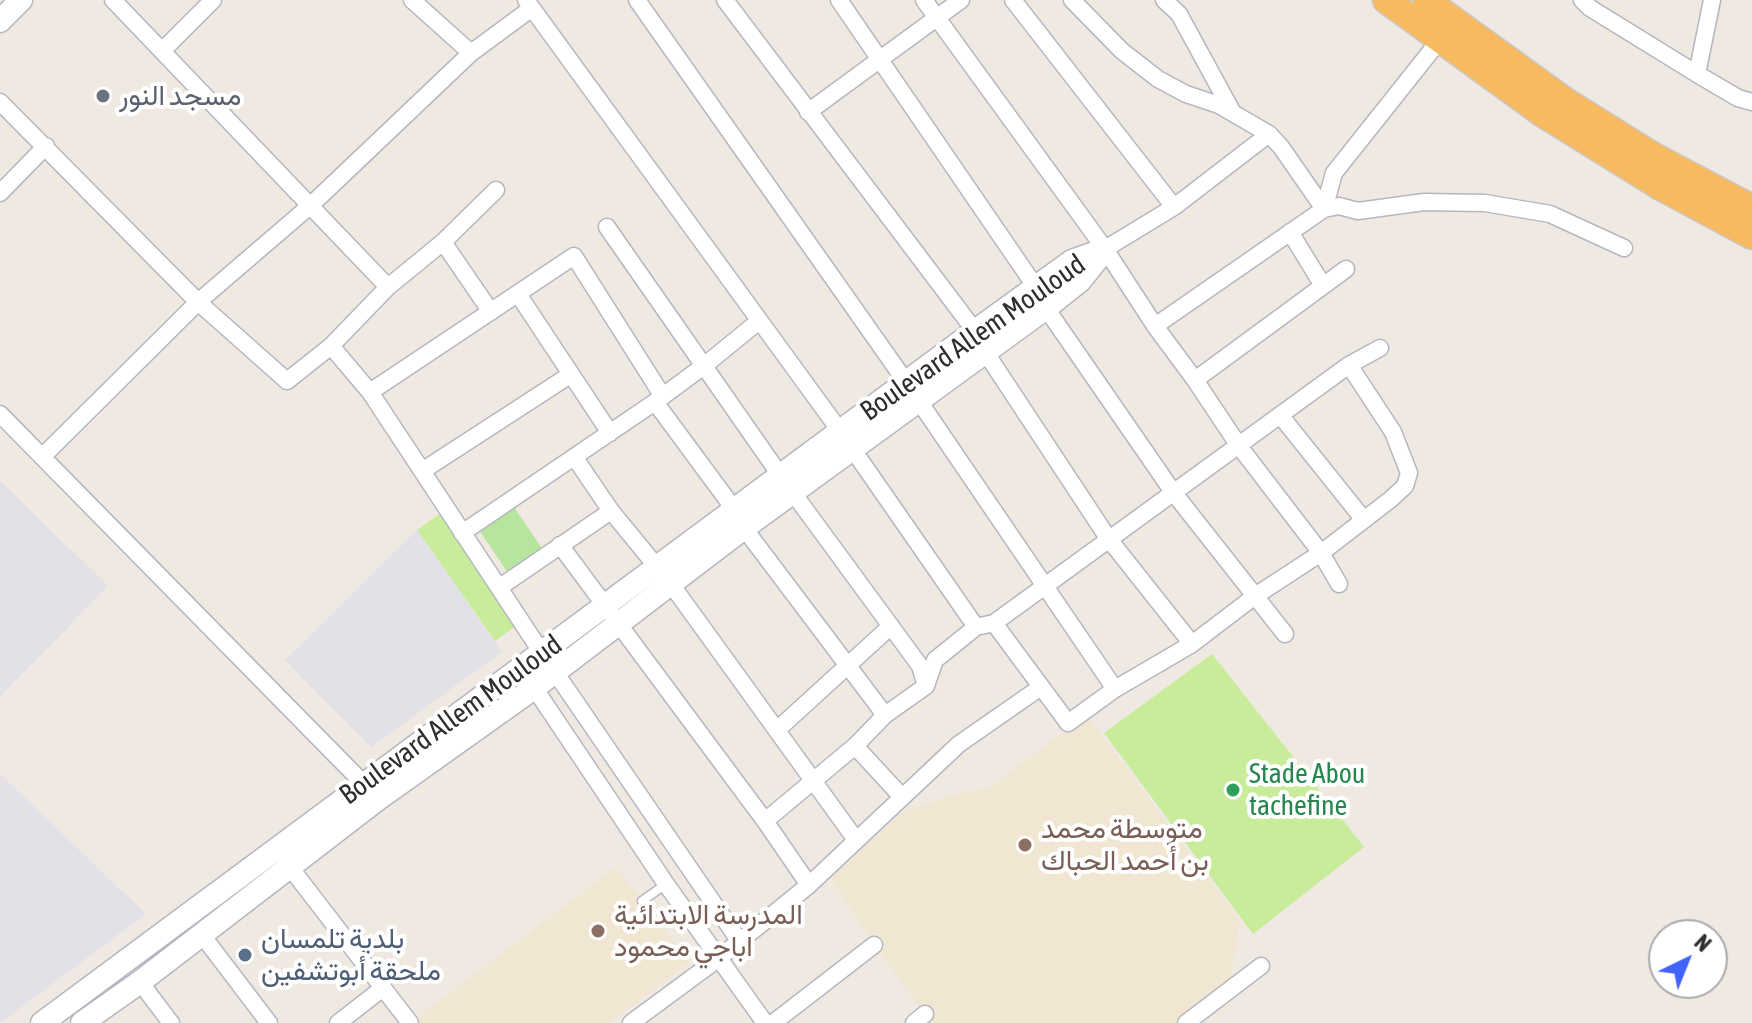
<!DOCTYPE html>
<html>
<head>
<meta charset="utf-8">
<style>
	body { margin:0 }
	#map { position:relative; width:1752px; height:1023px; overflow:hidden; background:#efe9e1; font-family:"Asap Condensed",sans-serif }
	canvas { display:block }
	.north { position:absolute; left:1648px; top:919px; width:80px; height:80px; box-sizing:border-box; background:#fff; border:2px solid #ababab; border-radius:50%; rotate:43deg; font-size:22px; font-weight:700; line-height:32px; text-align:center; color:#2e2e2e }
	.north::after { content:''; display:block; margin:auto; width:28px; height:36px; background:#4264fb; clip-path:polygon(50% 0,100% 100%,50% 72%,0 100%) }
</style>
</head>
<body>
<div id="map">
<canvas width="1752" height="1023"></canvas>
<div class="north">N</div>
</div>
<script>
const c = document.querySelector('canvas').getContext('2d');
c.lineJoin = 'round';
function fill(path, color) { c.fillStyle = color; c.fill(path, 'evenodd'); }
const poly = rows => new Path2D(rows.map(r => 'M' + r).join(''));
function trace(path, color, width, dash) { c.strokeStyle = color; c.lineWidth = width; c.lineCap = dash ? 'butt' : 'round'; c.setLineDash(dash || []); c.stroke(path); }
function write(font, color, halo, rows, align = 'center') {
  c.font = font + ' "Asap Condensed",Vazirmatn,sans-serif'; c.lineWidth = 8; c.setLineDash([]); c.textBaseline = 'middle'; c.strokeStyle = halo; c.fillStyle = color; for (const [text, x, y, turn = 0] of rows) {
    c.save(); c.translate(x, y); c.rotate((+turn || 0) * Math.PI / 180); c.textAlign = isNaN(turn) ? turn : align; if (halo) c.strokeText(text, 0, 0); c.fillText(text, 0, 0); c.restore();
  }
}
const industrial = poly([
	[0,481,108,586,0,697],
	[417,530,502,652,371,747,285,660],
	[0,774,146,914,0,1023]
]);
const education = poly([
	[1087,715,1240,921,1229,988,1181,1023,931,1023,874,945,831,878,903,812,962,792,988,789],
	[616,867,689,962,609,1023,418,1023,416,1019]
]);
const green = poly([
	[514,507,543,550,508,573,479,530]
]);
const pitch = poly([
	[441,513,519,624,495,641,417,530],
	[1212,654,1364,847,1253,934,1104,733]
]);
const service = poly([
	[642,901,666,884]
]);
const minor = poly([
	[113,0,388,287],
	[412,0,471,53],
	[526,0,840,431,976,627],
	[637,0,906,382,1115,689],
	[725,0,975,331,986,353,1108,538,1192,644],
	[839,0,1037,289,1046,308,1173,492,1285,634],
	[924,0,1105,249,1155,326,1195,380,1239,446,1321,553,1339,584],
	[1013,0,1174,207],
	[1072,0,1122,51,1158,79,1186,94,1219,105,1269,134,1281,147,1324,209],
	[1164,0,1179,14,1233,113],
	[1582,0,1590,8,1697,74,1738,98,1752,102],
	[162,51,213,0],
	[1697,74,1712,0],
	[0,102,198,302,287,381,331,346,388,287,443,242,496,190],
	[808,112,961,0],
	[0,193,46,146],
	[1324,209,1334,173,1439,41],
	[607,227,780,475,920,666,926,686],
	[1290,232,1322,284],
	[443,242,491,312],
	[1105,249,1174,207,1269,134],
	[518,294,610,433],
	[1155,326,1324,209,1339,206,1358,211,1424,202,1485,203,1550,214,1624,248],
	[331,346,370,392],
	[1195,380,1346,269],
	[662,395,574,256,370,392,542,653,740,942],
	[655,402,734,509,744,528,885,715],
	[0,414,364,784],
	[1280,415,1364,520],
	[42,457,198,302,311,205,471,53,532,8],
	[575,458,611,511,671,584,856,840],
	[422,471,570,375],
	[462,533,655,402,705,365,759,321],
	[560,545,765,821,809,885],
	[500,587,611,511],
	[994,623,1068,723,1115,689,1192,644,1255,596,1321,553,1391,499,1405,486,1409,473,1393,432,1349,365],
	[521,668,666,884,765,1023],
	[777,730,891,626],
	[855,746,902,797],
	[765,821,855,746,885,715,926,686,935,660,976,627,994,623,1349,365,1380,348],
	[276,849,410,1023],
	[202,935,269,1023],
	[140,982,171,1023],
	[338,1023,383,988],
	[631,1023,719,958,809,885,959,744,1041,687],
	[773,1023,874,945],
	[914,1023,925,1014],
	[1186,1023,1261,966]
]);
const secondary = poly([
	[0,21,21,0],
	[42,1023,975,331,1072,261,1105,249],
	[82,1023,140,982,378,799,534,688,744,528,1046,308,1080,281,1104,251]
]);
const trunk = poly([
	[1386,0,1543,114,1659,186,1752,236],
	[1426,0,1564,100,1652,155,1752,208]
]);
const markers = [
	[103,96,8,"#6b7280"],
	[1233,790,8,"#2e9e5b"],
	[1025,845,8,"#8d6e63"],
	[598,931,8,"#8d6e63"],
	[245,955,8,"#5c6f8a"]
];
const worshipNames = [
	["مسجد النور",119,96]
];
const streetNames = [
	["Boulevard Allem Mouloud",973,338,-35],
	["Boulevard Allem Mouloud",451,720,-36]
];
const leisureNames = [
	["Stade Abou",1249,774],
	["tachefine",1249,806]
];
const educationNames = [
	["متوسطة محمد",1041,829],
	["بن أحمد الحباك",1041,861],
	["المدرسة الابتدائية",614,915],
	["اباجي محمود",614,947]
];
const serviceNames = [
	["بلدية تلمسان",261,939],
	["ملحقة أبوتشفين",261,971]
];
fill(industrial, '#e3e1e8');
fill(education, '#f0e6d1');
fill(green, '#b6e59e');
fill(pitch, '#c9ec9a');
trace(service, '#b4b7c1', 11);
trace(minor, '#b4b7c1', 19);
trace(secondary, '#b4b7c1', 25);
trace(trunk, '#c9c9c9', 29);
trace(service, '#fff', 8);
trace(minor, '#fff', 16);
trace(secondary, '#fff', 22);
trace(trunk, '#f8ba60', 26);
for (const [x, y, r, color] of markers) { const dot = new Path2D(); dot.arc(x, y, r, 0, 2 * Math.PI); c.fillStyle = color; c.fill(dot); trace(dot, '#fff', 3); }
write('28px', '#5b616d', '#fff', worshipNames, 'left');
write('28px', '#2e2e2e', '#fff', streetNames);
write('28px', '#27864d', '#fff', leisureNames, 'left');
write('28px', '#785e54', '#fff', educationNames, 'left');
write('28px', '#4e5e75', '#fff', serviceNames, 'left');
</script>
</body>
</html>
